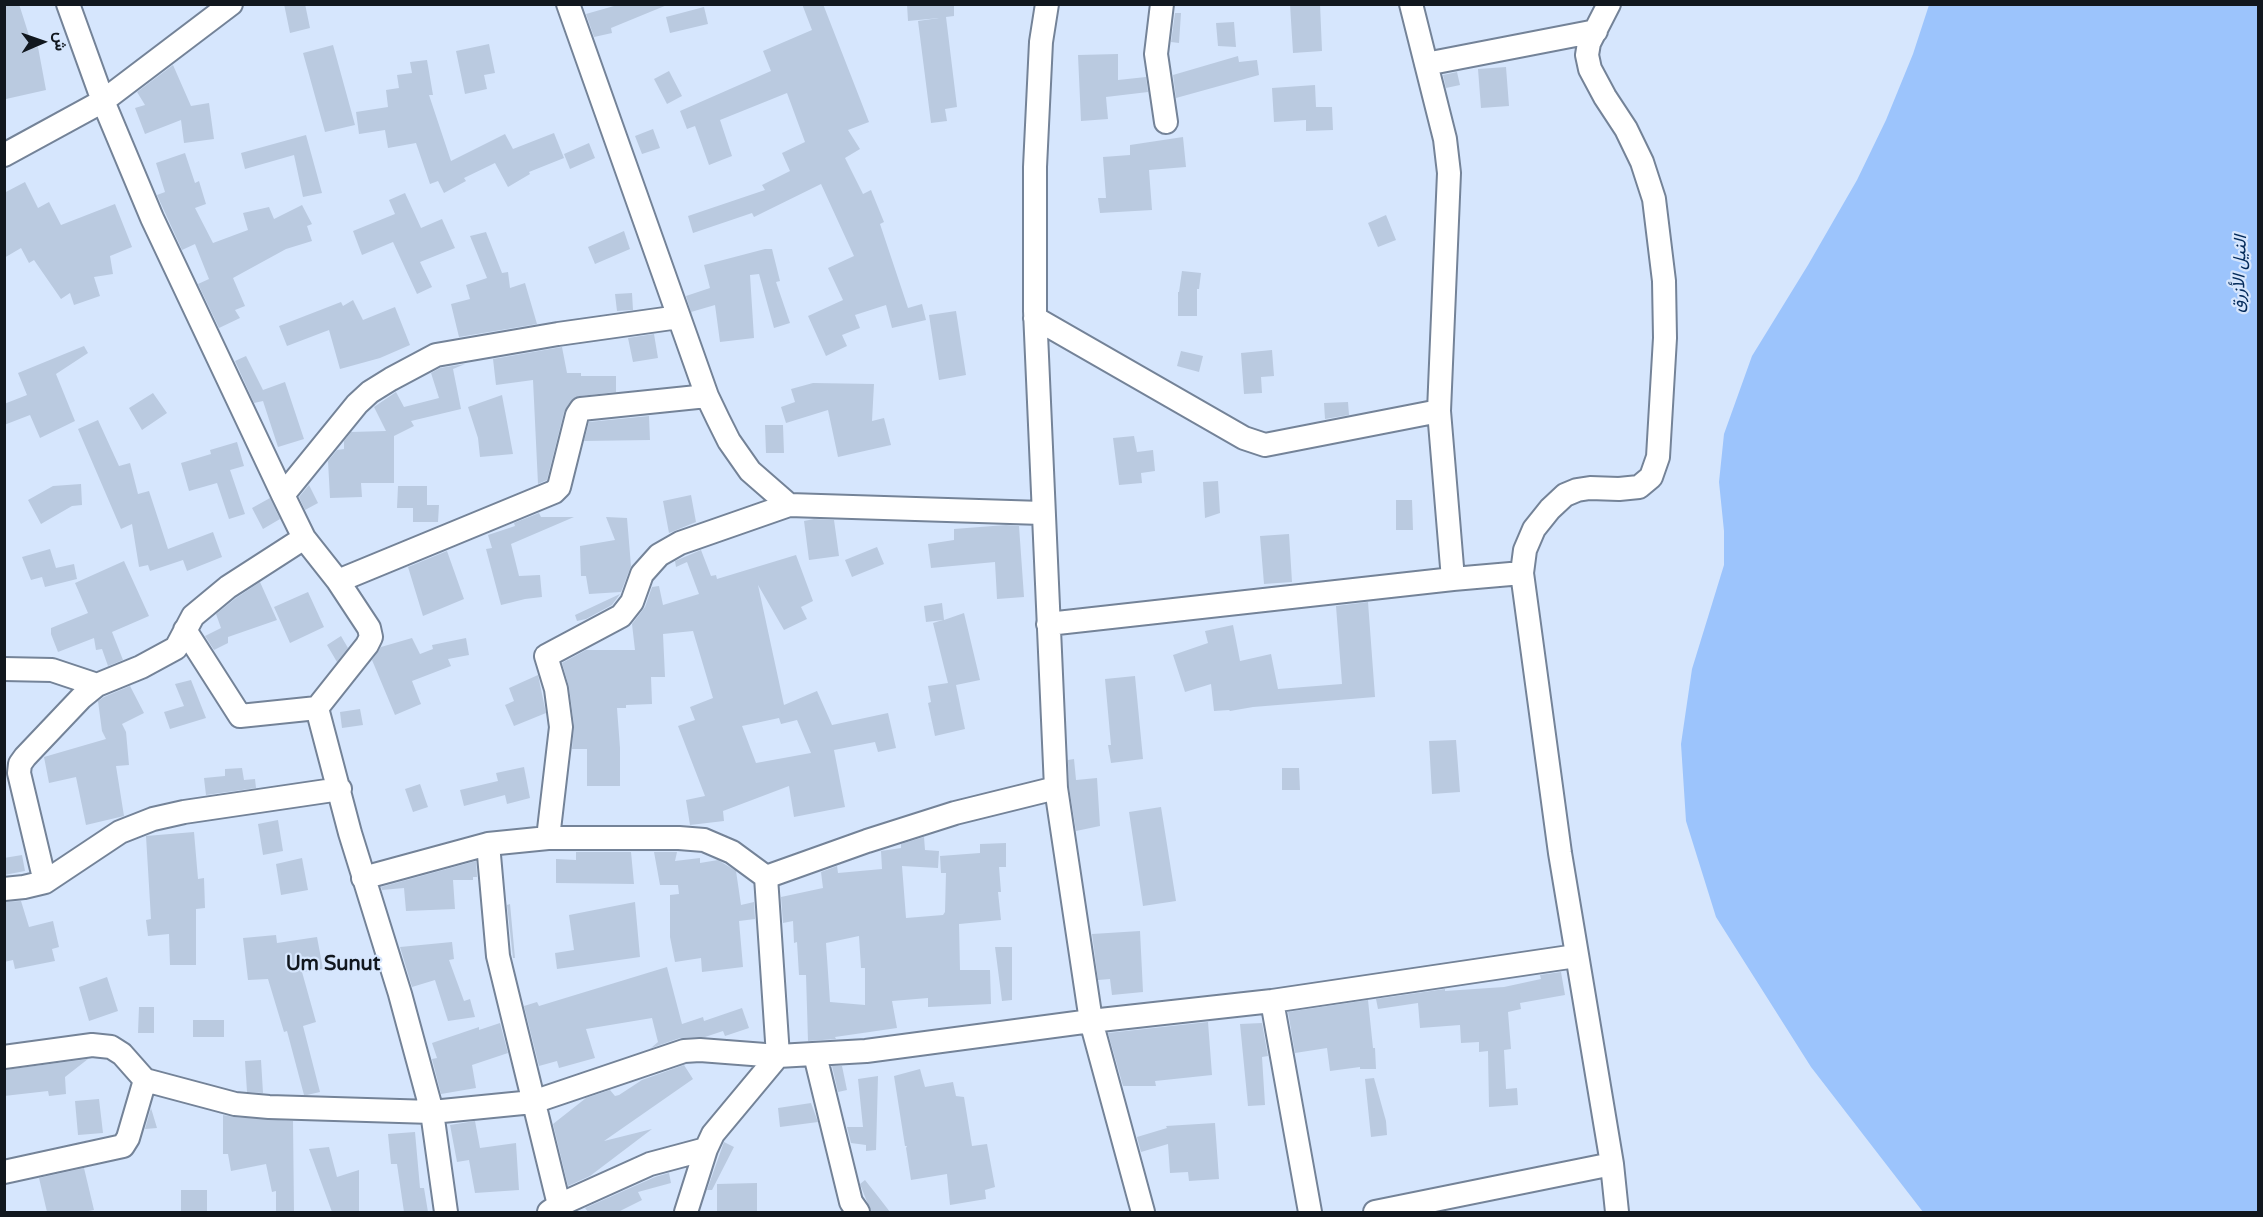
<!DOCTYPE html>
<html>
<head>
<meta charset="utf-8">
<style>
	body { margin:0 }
	#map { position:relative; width:2263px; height:1217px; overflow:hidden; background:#d6e6fd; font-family:"Varela Round",Vazirmatn,sans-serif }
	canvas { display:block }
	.frame { position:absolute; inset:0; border:6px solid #11171e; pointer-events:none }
	.north { position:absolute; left:12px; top:12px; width:60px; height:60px; -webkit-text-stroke:4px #d6e6fd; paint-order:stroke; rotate:88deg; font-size:16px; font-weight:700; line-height:24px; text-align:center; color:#11171e }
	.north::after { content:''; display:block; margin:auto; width:21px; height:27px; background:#11171e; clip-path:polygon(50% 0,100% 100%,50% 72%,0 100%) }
</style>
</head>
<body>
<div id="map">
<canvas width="2263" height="1217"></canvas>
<div class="frame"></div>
<div class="north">ش</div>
</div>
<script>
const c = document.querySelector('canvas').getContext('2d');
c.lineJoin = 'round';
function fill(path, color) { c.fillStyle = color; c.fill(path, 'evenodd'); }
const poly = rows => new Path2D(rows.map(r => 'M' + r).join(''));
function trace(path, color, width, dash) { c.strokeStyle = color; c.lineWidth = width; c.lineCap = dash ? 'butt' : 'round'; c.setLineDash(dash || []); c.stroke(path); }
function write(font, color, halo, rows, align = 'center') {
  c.font = font + ' "Varela Round",Vazirmatn,sans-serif'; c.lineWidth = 4.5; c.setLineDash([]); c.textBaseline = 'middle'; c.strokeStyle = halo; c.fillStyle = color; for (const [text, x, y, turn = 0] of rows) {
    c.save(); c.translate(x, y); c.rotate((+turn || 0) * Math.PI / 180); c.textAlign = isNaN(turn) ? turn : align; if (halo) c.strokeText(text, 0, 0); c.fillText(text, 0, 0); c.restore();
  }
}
const water = poly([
	[1929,5,2258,5,2258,1212,1923,1212,1811,1067,1716,917,1686,821,1681,744,1692,669,1724,565,1724,531,1719,482,1724,434,1752,356,1808,265,1857,180,1886,120,1913,54]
]);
const building = poly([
	[4,4,19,4,33,48,38,47,46,90,6,99,4,89],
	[284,4,305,4,310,28,290,33],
	[621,4,667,4,667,5,611,28,612,33,594,37,586,14],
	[802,4,823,4,869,122,848,130,860,149,845,158,863,194,871,190,884,222,880,224,908,308,922,304,926,320,892,328,886,305,855,315,860,328,842,335,847,346,826,356,808,316,843,300,828,268,854,256,821,184,754,217,752,213,693,233,688,216,765,190,762,185,790,171,782,153,805,142,787,93,720,120,732,156,709,165,695,126,687,129,680,111,771,71,763,51,812,30],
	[907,4,954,4,954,16,946,17,957,107,945,109,947,121,931,123,918,21,939,18,908,21],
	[1290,4,1320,4,1322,51,1293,53],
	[704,7,708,24,670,33,666,17],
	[1175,13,1181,13,1179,43,1171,42],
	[1234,22,1236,47,1218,46,1216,23],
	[489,44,495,73,484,75,487,89,465,94,456,51],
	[333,45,355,125,325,132,303,53],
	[1118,54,1118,80,1146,77,1148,92,1106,97,1108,119,1081,121,1078,55],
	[1238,56,1239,62,1257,60,1259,75,1176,98,1173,75],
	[427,60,433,95,429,95,451,161,505,134,513,149,554,133,564,158,529,172,530,174,508,187,495,163,464,178,466,181,444,193,438,181,430,184,416,143,388,148,385,130,359,134,356,112,388,107,386,90,399,88,397,75,412,73,410,62],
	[173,65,191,106,209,103,214,139,184,143,181,120,145,134,135,108,145,105,137,92],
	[1506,67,1509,106,1481,108,1478,69],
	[669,71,682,96,667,104,654,79],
	[1457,72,1460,85,1446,88,1443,75],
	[1315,85,1316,107,1332,107,1333,130,1306,131,1306,120,1274,122,1272,88],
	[653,129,660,148,642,154,635,136],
	[306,135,322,193,303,197,294,155,245,169,241,153],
	[1183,137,1186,167,1149,170,1152,210,1100,213,1098,198,1106,198,1103,157,1130,155,1130,145],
	[589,143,595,158,570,169,564,154],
	[185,153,195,183,199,181,206,204,195,208,213,243,248,230,243,213,269,207,274,219,302,205,312,224,307,226,312,241,286,249,233,278,245,306,235,310,240,318,219,328,198,284,209,279,195,244,182,250,157,195,165,192,156,163],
	[25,182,38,208,49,202,61,225,115,204,132,247,110,256,113,274,94,277,100,296,74,305,70,293,61,299,34,260,29,263,21,248,4,258,4,193],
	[405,193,421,228,442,219,455,248,420,262,432,287,417,294,393,242,362,255,353,231,395,214,389,200],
	[1386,215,1396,240,1378,247,1368,223],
	[624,231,630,249,595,264,588,247],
	[486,232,502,273,508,272,510,288,525,283,537,324,459,337,451,304,470,299,466,285,487,278,470,236],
	[765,249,772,249,780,281,776,282,790,323,774,328,759,274,750,275,754,338,720,342,715,305,691,312,686,296,710,288,704,265],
	[1182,271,1201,273,1199,289,1197,289,1197,316,1178,316,1178,292,1179,292],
	[632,293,633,310,617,311,615,294],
	[353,300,363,320,395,307,410,345,380,358,340,369,329,330,287,346,279,326,341,302,343,306],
	[956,311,966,375,939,380,929,315],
	[654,334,658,358,633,362,628,338],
	[84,346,88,353,56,374,75,421,40,438,30,415,4,425,4,404,27,395,18,373],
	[562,347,567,373,581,373,581,376,616,376,616,392,580,396,570,402,564,412,547,480,538,484,533,380,496,385,493,359],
	[1272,350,1274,376,1261,377,1262,393,1244,394,1241,353],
	[1181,351,1203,356,1199,372,1177,366],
	[246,356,263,390,285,382,304,439,278,447,263,401,254,403,235,361],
	[465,364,453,369,461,409,411,421,414,426,394,436,394,483,361,483,362,497,330,498,328,461,337,450,344,449,344,441,351,432,386,431,374,407,396,392,404,407,439,398,431,373,440,368],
	[813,383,874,384,872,421,884,418,891,445,838,457,828,410,786,423,781,407,795,402,791,389],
	[153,393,167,413,142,430,129,408],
	[502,395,513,454,480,457,478,438,468,407],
	[1348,402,1349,415,1325,419,1324,403],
	[649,416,650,440,584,441,589,422],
	[98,420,119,466,130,463,138,494,149,491,168,549,213,532,222,557,187,571,183,560,150,571,148,565,139,567,132,524,121,529,78,429],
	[765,425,783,425,784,453,766,453],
	[1134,436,1137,452,1153,450,1155,471,1141,473,1142,483,1119,485,1113,438],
	[237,442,244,466,230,470,245,514,229,519,217,483,189,491,181,463,211,454,210,450],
	[1218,481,1220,513,1205,518,1203,482],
	[81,484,82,505,72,506,41,524,28,500,53,486],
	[309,485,318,503,305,510,299,497],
	[398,486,427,486,427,505,439,505,438,522,413,522,413,508,397,508],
	[691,495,696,522,669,533,663,501],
	[270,498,280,519,263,529,252,508],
	[1396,500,1412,500,1413,530,1396,530],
	[539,513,541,517,574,517,511,544,519,576,540,575,542,597,525,599,501,605,486,549,492,548,488,535,515,526,514,523],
	[606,517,627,518,631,566,621,592,589,594,586,576,581,576,580,546,615,540],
	[814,519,834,520,839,556,809,560,804,521],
	[1006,525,1019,526,1024,597,997,599,995,562,931,568,928,544,954,540,954,529],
	[1289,534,1292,582,1264,584,1260,536],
	[877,547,884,564,852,577,845,560],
	[50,549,56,568,74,564,77,579,45,587,42,577,31,580,22,557],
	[701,550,711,576,716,575,717,579,796,555,813,601,801,607,807,619,784,630,758,585,784,705,817,691,832,725,888,713,896,748,878,752,875,742,834,750,845,807,794,817,789,786,723,811,724,821,690,825,686,800,705,796,678,726,695,720,690,707,713,698,693,631,663,634,665,677,651,677,652,704,626,705,626,708,617,708,620,748,620,786,587,786,587,749,572,749,574,725,569,687,562,663,586,650,635,650,632,624,645,607,652,587,659,586,663,605,699,594,687,562,676,567,675,561],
	[779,718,781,724,797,720,811,753,756,763,742,726],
	[447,551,464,599,423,616,408,567],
	[124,561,149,616,112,632,123,660,108,666,102,649,96,650,94,638,58,652,51,634,51,628,88,613,75,583],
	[260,582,277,620,228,637,228,643,214,650,205,636,221,628,216,614,236,598],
	[308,592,324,627,290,643,274,607],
	[620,594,612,605,586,619,577,621,575,615],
	[1368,602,1375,697,1253,707,1230,711,1229,710,1214,711,1211,684,1185,692,1173,655,1208,643,1205,631,1233,625,1240,661,1271,654,1278,689,1342,684,1336,606],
	[942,603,944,620,964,613,980,680,956,685,965,729,935,736,928,703,931,702,928,686,948,683,933,623,943,620,926,622,924,606],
	[341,636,348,648,337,662,327,645],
	[412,638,420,654,433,649,432,645,466,638,469,655,448,659,451,666,412,681,421,704,395,715,372,660,381,647],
	[538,675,546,713,514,726,505,705,514,701,509,688],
	[1135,676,1143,759,1111,763,1108,745,1111,745,1105,679],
	[191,680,206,718,170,729,164,712,184,706,175,684],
	[130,686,144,713,122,724,126,732,129,765,116,766,124,816,86,825,76,777,49,783,44,757,106,739,102,731,98,701,104,697],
	[360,709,363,725,342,728,340,712],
	[1456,740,1460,792,1432,794,1429,741],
	[1074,759,1076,780,1097,778,1100,826,1076,831,1069,787,1068,760],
	[524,767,530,798,507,804,505,795,464,806,460,790,498,781,496,773],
	[242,768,244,780,255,779,256,788,206,795,204,778,225,776,225,769],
	[1282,768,1299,768,1300,790,1282,790],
	[420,784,428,807,413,812,405,789],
	[1161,807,1176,901,1143,906,1129,812],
	[278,820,283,851,263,855,258,824],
	[194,832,198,879,204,878,205,908,196,909,196,965,170,965,169,934,148,936,146,920,151,919,146,836],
	[924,837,925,850,939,851,938,868,902,866,906,918,943,915,945,912,946,873,941,873,940,856,980,853,980,844,1006,843,1006,867,999,867,1001,892,998,892,1001,920,959,924,960,970,990,970,991,1004,928,1007,928,998,892,1001,897,1028,835,1037,836,1039,808,1041,806,975,799,975,797,942,794,943,793,921,783,923,781,897,823,888,821,872,837,866,838,873,882,869,881,851,901,848,901,844],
	[859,936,861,968,865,968,865,1005,830,1002,826,943],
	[576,852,631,852,634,884,556,883,556,859,576,860],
	[654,852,677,852,675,861,700,858,700,863,718,860,736,871,741,905,754,902,755,919,739,921,743,967,702,972,701,958,675,962,670,937,670,895,679,894,678,885,660,885],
	[22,855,25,871,4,875,4,858],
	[302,858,308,890,281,895,276,864],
	[476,861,477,877,473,877,473,880,453,880,455,909,406,911,404,888,382,890,381,887],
	[21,901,29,927,53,921,59,947,52,949,55,961,15,969,13,960,4,962,4,902],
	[635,902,640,957,557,969,555,953,574,950,569,915],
	[510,904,515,958,513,958,507,905],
	[1140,931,1143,992,1112,995,1110,979,1098,980,1092,934],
	[276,935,277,943,317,937,323,969,302,972,316,1022,303,1026,320,1092,307,1095,304,1095,287,1031,284,1032,268,979,248,980,243,938],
	[452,942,454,959,449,960,464,1001,470,999,475,1017,448,1021,435,980,412,987,400,947],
	[995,947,1012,947,1012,1000,1002,1001],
	[667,967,682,1024,703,1017,704,1021,742,1008,749,1028,725,1036,723,1031,705,1037,680,1038,651,1048,658,1042,652,1018,586,1029,595,1058,559,1068,557,1061,539,1066,524,1006,537,1002,539,1006],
	[1561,972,1565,995,1520,1003,1521,1009,1508,1012,1511,1049,1504,1050,1506,1089,1517,1088,1518,1105,1489,1107,1488,1051,1479,1052,1479,1042,1461,1043,1460,1025,1420,1028,1418,1003,1378,1009,1376,999,1445,989,1445,991,1504,987,1541,979,1540,975],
	[107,977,118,1011,89,1021,79,987],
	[1368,1000,1373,1048,1375,1048,1376,1069,1360,1069,1360,1067,1330,1071,1327,1048,1295,1053,1288,1012],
	[139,1007,154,1007,154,1033,138,1033],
	[193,1020,224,1020,224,1037,193,1037],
	[1208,1022,1212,1075,1155,1081,1156,1086,1123,1086,1108,1033],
	[500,1023,508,1053,472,1065,476,1088,441,1094,432,1059,437,1058,432,1043,479,1027,479,1030],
	[1262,1023,1268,1056,1262,1057,1265,1105,1248,1106,1240,1024],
	[88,1059,65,1077,66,1094,49,1096,48,1091,4,1096,4,1070],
	[261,1060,263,1093,247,1092,245,1061],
	[684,1065,693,1079,604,1141,652,1129,590,1176,568,1186,553,1124,586,1098,610,1090,615,1096,619,1095,642,1080],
	[832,1066,842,1066,847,1090,838,1092],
	[920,1069,925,1087,953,1082,956,1096,964,1097,972,1146,987,1144,995,1187,985,1190,986,1199,950,1205,947,1174,911,1180,906,1148,907,1146,905,1146,894,1076],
	[878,1076,876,1150,866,1151,866,1145,851,1143,847,1127,863,1127,858,1079],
	[1374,1078,1386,1121,1387,1135,1371,1137,1365,1079],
	[99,1099,103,1133,78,1135,75,1101],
	[811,1103,818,1122,780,1127,778,1108],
	[151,1108,157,1128,145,1129],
	[223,1115,234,1117,293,1121,294,1212,276,1212,276,1191,272,1192,266,1164,231,1171,228,1154,223,1154],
	[475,1121,480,1148,516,1143,519,1190,475,1193,469,1160,457,1162,450,1125],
	[1215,1123,1219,1179,1189,1181,1188,1172,1170,1173,1168,1144,1141,1152,1137,1137,1167,1128,1166,1126],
	[415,1132,420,1188,424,1188,428,1212,404,1212,397,1164,391,1164,388,1134],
	[724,1142,734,1147,712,1190,707,1190],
	[329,1147,337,1177,359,1170,359,1212,332,1212,309,1149],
	[84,1168,94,1210,83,1212,47,1212,39,1178],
	[669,1173,671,1183,638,1192,642,1200,618,1212,588,1212,585,1208,655,1177],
	[865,1180,880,1199,890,1212,871,1212,860,1184],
	[757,1183,757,1212,717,1212,717,1184],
	[181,1190,207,1190,207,1212,181,1212]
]);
const minor = poly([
	[68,4,103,101,152,218,283,495,304,538,338,581,369,628,371,637,367,645,317,708,240,716,185,630],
	[568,4,707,396,718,419,729,441,750,471,789,505],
	[1047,4,1041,42,1035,167,1035,311,1056,788,1091,1021,1143,1212],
	[1162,4,1156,54,1166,122],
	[1411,4,1445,139,1449,173,1439,411,1453,579],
	[1609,4,1589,43,1587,55,1590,69,1605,97,1626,129,1642,162,1654,199,1664,281,1665,338,1658,457,1651,477,1639,487,1619,489,1590,488,1577,490,1565,495,1550,509,1534,529,1525,550,1522,573,1560,853,1612,1164,1617,1212],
	[1426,64,1596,31],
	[4,155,103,101,231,4],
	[1035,318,1244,438,1265,445,1439,411],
	[283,495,357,404,370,392,391,379,436,355,558,334,679,317],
	[338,581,554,492,559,487,577,415,581,409,707,396],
	[1048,624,1453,579,1522,573],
	[4,669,52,670,97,685],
	[317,708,350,833,400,994,432,1112,446,1212],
	[488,844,498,956,559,1205],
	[766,877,867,841,955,813,1056,788],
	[363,878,488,844,548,838],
	[45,882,19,773,20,764,25,757,81,698,97,685,141,667,176,648,193,616,228,587,304,538],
	[4,889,24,887,45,882,120,832,153,819,184,812,340,789],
	[1272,1001,1310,1212],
	[815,1055,851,1202,858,1212],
	[4,1057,92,1045,111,1047,122,1054,145,1080,235,1104,269,1107,432,1112,533,1102,684,1051,700,1050,778,1056,866,1051,1091,1021,1272,1001,1576,956],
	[4,1172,123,1146,128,1138,145,1080],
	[549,1212,559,1205,650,1164,706,1149],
	[686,1212,706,1149,713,1134,778,1056,766,877,732,852,704,840,679,838,548,838,561,727,556,689,546,656,621,616,632,602,642,574,659,555,680,543,789,505,1042,513],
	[1375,1212,1612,1164]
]);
const waterNames = [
	["النيل الأزرق",2240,274,-88]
];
const quarterNames = [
	["Um Sunut",333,965]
];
fill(water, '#9cc4fc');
fill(building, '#bacae0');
trace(minor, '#748398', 26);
trace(minor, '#fff', 22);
write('italic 18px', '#032a5a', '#d6e6fd', waterNames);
write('bold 20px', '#11171e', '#d6e6fd', quarterNames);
</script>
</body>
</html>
